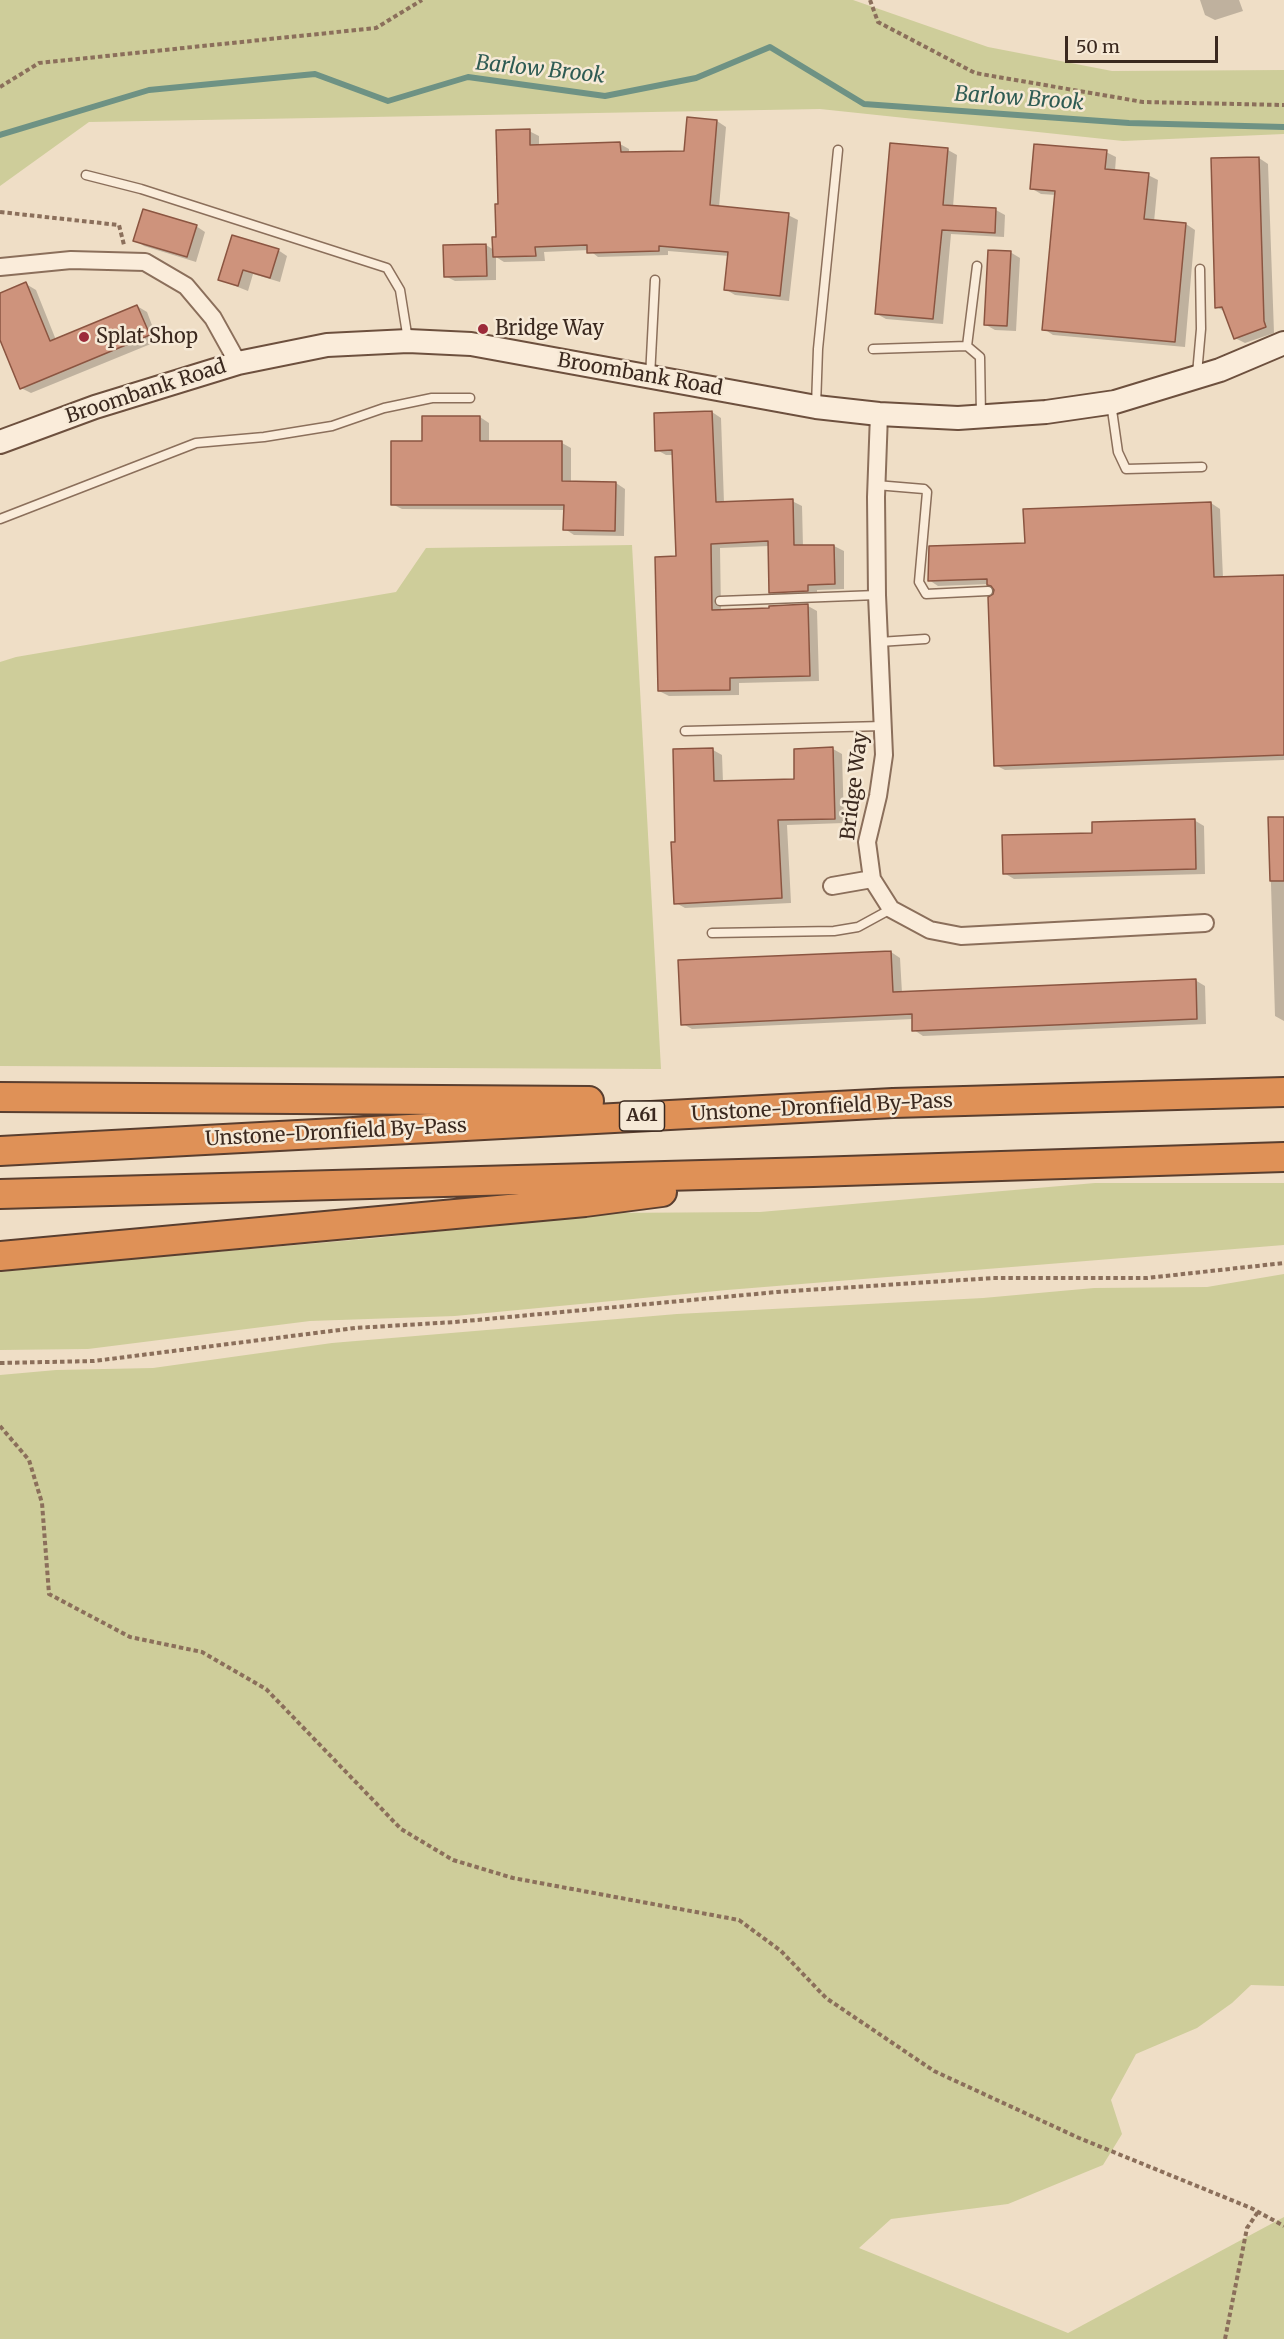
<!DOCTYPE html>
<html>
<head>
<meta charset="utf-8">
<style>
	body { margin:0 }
	#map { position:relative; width:1284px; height:2339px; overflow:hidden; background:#efdec6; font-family:Merriweather,serif }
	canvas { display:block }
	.scale { position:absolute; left:1065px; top:36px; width:153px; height:27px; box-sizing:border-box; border:3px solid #3b291f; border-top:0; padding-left:8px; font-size:18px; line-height:21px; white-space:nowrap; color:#3b291f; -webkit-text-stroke:4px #f6e9d6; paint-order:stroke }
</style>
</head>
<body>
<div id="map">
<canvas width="1284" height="2339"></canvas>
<div class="scale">50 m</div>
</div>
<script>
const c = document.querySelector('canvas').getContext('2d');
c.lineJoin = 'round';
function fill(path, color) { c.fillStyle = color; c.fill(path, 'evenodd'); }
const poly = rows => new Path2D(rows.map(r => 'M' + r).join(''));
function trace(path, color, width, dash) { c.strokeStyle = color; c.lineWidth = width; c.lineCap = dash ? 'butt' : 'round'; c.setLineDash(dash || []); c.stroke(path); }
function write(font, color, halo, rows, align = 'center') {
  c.font = font + ' Merriweather,serif'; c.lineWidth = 5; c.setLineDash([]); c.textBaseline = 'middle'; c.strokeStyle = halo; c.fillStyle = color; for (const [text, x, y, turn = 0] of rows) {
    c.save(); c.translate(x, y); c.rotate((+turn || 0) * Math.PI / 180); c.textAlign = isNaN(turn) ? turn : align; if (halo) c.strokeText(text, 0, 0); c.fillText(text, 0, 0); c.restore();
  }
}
const green = poly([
	[0,0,853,0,988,47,1112,71,1284,70,1284,134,1123,141,820,109,89,122,0,186],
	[632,545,661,1069,0,1066,0,662,16,657,396,592,426,548],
	[1095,1183,1284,1183,1284,1245,727,1290,455,1316,310,1321,88,1349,0,1350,0,1272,75,1264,377,1238,602,1213,760,1212],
	[1284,1274,1284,1986,1251,1985,1232,2003,1197,2028,1136,2054,1111,2100,1122,2134,1103,2165,1008,2204,891,2219,859,2248,1068,2333,1284,2217,1284,2339,0,2339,0,1375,56,1370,153,1368,332,1343,677,1314,983,1298,1094,1288,1207,1287]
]);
const shadow = poly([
	[1200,0,1239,0,1243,11,1215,20,1205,15],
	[717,121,726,127,719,207,788,215,798,220,789,301,735,295,725,289,729,256,668,251,668,255,598,257,589,250,544,252,545,261,504,262,496,257,496,280,455,281,445,276,486,245,494,250,497,239,499,206,529,131,539,136,539,146,620,144,629,149,629,154,686,152],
	[892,145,948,150,957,155,953,207,996,210,1005,215,1004,237,951,234,943,324,886,319,877,314],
	[1106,152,1116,157,1115,171,1148,175,1158,180,1154,222,1186,224,1195,230,1185,347,1053,335,1044,329,1056,195,1041,194,1031,188],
	[1259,158,1268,164,1274,333,1245,343,1235,338,1226,312,1216,307],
	[196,226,205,232,196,262,144,246,135,240],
	[278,250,287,256,280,282,253,274,248,291,220,280],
	[1010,252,1020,258,1016,331,995,330,986,325],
	[26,284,36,290,56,340,137,306,147,312,158,341,31,393,21,388,0,336,0,295],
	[712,412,721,418,724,503,792,501,802,506,803,547,834,546,844,551,844,589,817,590,817,596,780,597,770,592,769,546,720,548,721,611,770,610,808,606,817,611,819,681,739,683,739,695,669,696,659,691,678,558,674,455,666,455,657,450],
	[480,417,489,423,489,443,562,443,571,448,571,483,616,483,625,489,624,536,574,535,565,529,565,510,402,509,392,504,424,442],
	[1211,503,1220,509,1223,578,1284,576,1284,760,1005,770,995,765,996,590,990,584,938,586,929,580,1026,545],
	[833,749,842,754,844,823,787,825,791,903,685,908,676,903,677,843,713,750,722,755,723,782,796,780],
	[1284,818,1284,1021,1275,1016,1269,819],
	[1194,820,1204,826,1205,874,1014,879,1004,873,1094,834],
	[891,952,900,958,902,993,1195,980,1205,986,1206,1024,923,1036,914,1030,913,1019,692,1029,683,1024]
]);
const stream = poly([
	[0,135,149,90,315,74,388,101,468,77,605,96,696,78,770,47,864,104,1129,123,1284,127]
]);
const building = poly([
	[687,117,717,120,710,205,789,213,780,296,724,290,728,252,659,246,659,251,587,253,587,245,535,247,536,256,493,257,492,237,496,237,495,204,498,204,496,130,530,129,530,145,620,142,621,152,684,151,687,117],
	[890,143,948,148,943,205,996,208,995,233,942,230,933,319,875,314,890,143],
	[1034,144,1107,150,1105,169,1149,173,1144,219,1186,223,1175,342,1042,330,1055,191,1030,189,1034,144],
	[1259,157,1264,321,1266,327,1234,339,1222,307,1215,308,1211,158,1259,157],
	[143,209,197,225,187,257,133,241,143,209],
	[232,235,279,249,270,278,243,270,238,286,218,280,232,235],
	[486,244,487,276,444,277,443,245,486,244],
	[988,250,1011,251,1007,326,984,325,988,250],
	[26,282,50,341,137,305,150,335,20,389,0,340,0,293,26,282],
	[712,411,716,502,793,499,794,545,834,545,835,584,808,585,808,591,769,593,768,541,711,544,712,610,769,608,769,606,808,604,810,676,730,678,730,690,658,691,655,557,676,556,672,450,655,451,654,413,712,411],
	[422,416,480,416,480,441,562,441,562,481,616,482,615,531,563,530,564,505,391,505,391,441,422,441,422,416],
	[1211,502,1214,577,1284,575,1284,755,994,766,988,597,993,594,994,590,991,586,987,585,987,579,928,581,929,546,1025,543,1023,509,1211,502],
	[833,747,835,819,778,820,782,898,674,904,671,842,675,842,673,749,713,748,714,781,794,779,794,749,833,747],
	[1268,817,1284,817,1284,881,1270,881,1268,817],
	[1195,819,1196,869,1003,874,1002,835,1092,833,1092,822,1195,819],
	[891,951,893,992,1196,979,1197,1019,912,1031,912,1014,681,1025,678,960,891,951]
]);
const path = poly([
	[870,0,878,22,975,73,1143,102,1284,105],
	[0,87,39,63,376,28,422,0],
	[0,212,119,225,124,245],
	[0,1363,94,1361,355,1328,455,1322,777,1292,993,1278,1147,1278,1284,1263],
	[0,1426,29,1460,42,1503,49,1594,130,1637,202,1652,266,1689,401,1829,453,1860,513,1878,739,1920,781,1951,826,1998,934,2071,1079,2138,1251,2208,1284,2226],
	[1225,2339,1247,2228,1258,2212]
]);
const lane = poly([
	[86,175,141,189,387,268,400,290,408,340],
	[967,346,977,266],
	[873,349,967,346,980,357,981,416],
	[1197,374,1201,329,1200,269],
	[650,377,655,280],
	[1111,403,1118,452,1126,469,1202,467],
	[816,406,818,349,838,150],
	[876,485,924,489,927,492,919,582,926,594,988,591],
	[0,519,196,443,264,437,332,426,384,408,432,398,470,398],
	[720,601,877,595],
	[879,642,925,639],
	[685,731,883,726],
	[712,933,834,931,858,927,891,909]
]);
const street = poly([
	[0,267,71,260,145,262,186,286,213,318,238,363],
	[879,414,876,497,877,595,884,755,878,796,867,842,872,879,891,909,930,930,961,936,1205,923],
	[832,886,872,879]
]);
const secondary = poly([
	[0,442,95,407,238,363,327,345,408,341,471,344,816,407,879,414,958,418,1046,412,1115,402,1220,370,1284,343]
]);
const highway = poly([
	[0,1097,589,1101],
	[0,1151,893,1103,1284,1092],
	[0,1194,813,1172,1284,1157],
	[0,1256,585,1202,662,1192]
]);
const markers = [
	[483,329,6,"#9c2a3a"],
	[84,337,6,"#9c2a3a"]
];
const shields = [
	[642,1116,45]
];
const shieldNames = [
	["A61",642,1116]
];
const poiNames = [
	["Bridge Way",495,329],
	["Splat Shop",96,337]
];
const streetNames = [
	["Broombank Road",640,375,10],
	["Broombank Road",146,392,-18],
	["Bridge Way",855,786,-83],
	["Unstone-Dronfield By-Pass",822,1108,-3],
	["Unstone-Dronfield By-Pass",336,1133,-3]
];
const waterNames = [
	["Barlow Brook",540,70,6],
	["Barlow Brook",1019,99,4]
];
fill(green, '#cecd9a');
fill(shadow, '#0003');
trace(stream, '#6e9284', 6);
fill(building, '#ce937c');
trace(building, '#8b5541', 1.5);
trace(lane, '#8b6f5b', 11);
trace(street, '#8b6f5b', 20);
trace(secondary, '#6d503e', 26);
trace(highway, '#593e2f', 32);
trace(path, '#8b6f5b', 4, [4.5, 3]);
trace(lane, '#faecda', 8);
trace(street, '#faecda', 16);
trace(secondary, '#faecda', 22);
trace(highway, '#df9157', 28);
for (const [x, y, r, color] of markers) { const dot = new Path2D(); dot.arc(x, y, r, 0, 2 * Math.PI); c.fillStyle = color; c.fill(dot); trace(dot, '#f6e9d6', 2); }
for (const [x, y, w] of shields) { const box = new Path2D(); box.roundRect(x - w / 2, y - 15, w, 30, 4.5); c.fillStyle = '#f6e9d6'; c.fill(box); trace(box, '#3b291f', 1.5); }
write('bold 18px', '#3b291f', null, shieldNames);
write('20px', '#3b291f', '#f6e9d6', poiNames, 'left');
write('20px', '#3b291f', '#f6e9d6', streetNames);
write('italic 21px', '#2e5b53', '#f6e9d6', waterNames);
</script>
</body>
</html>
